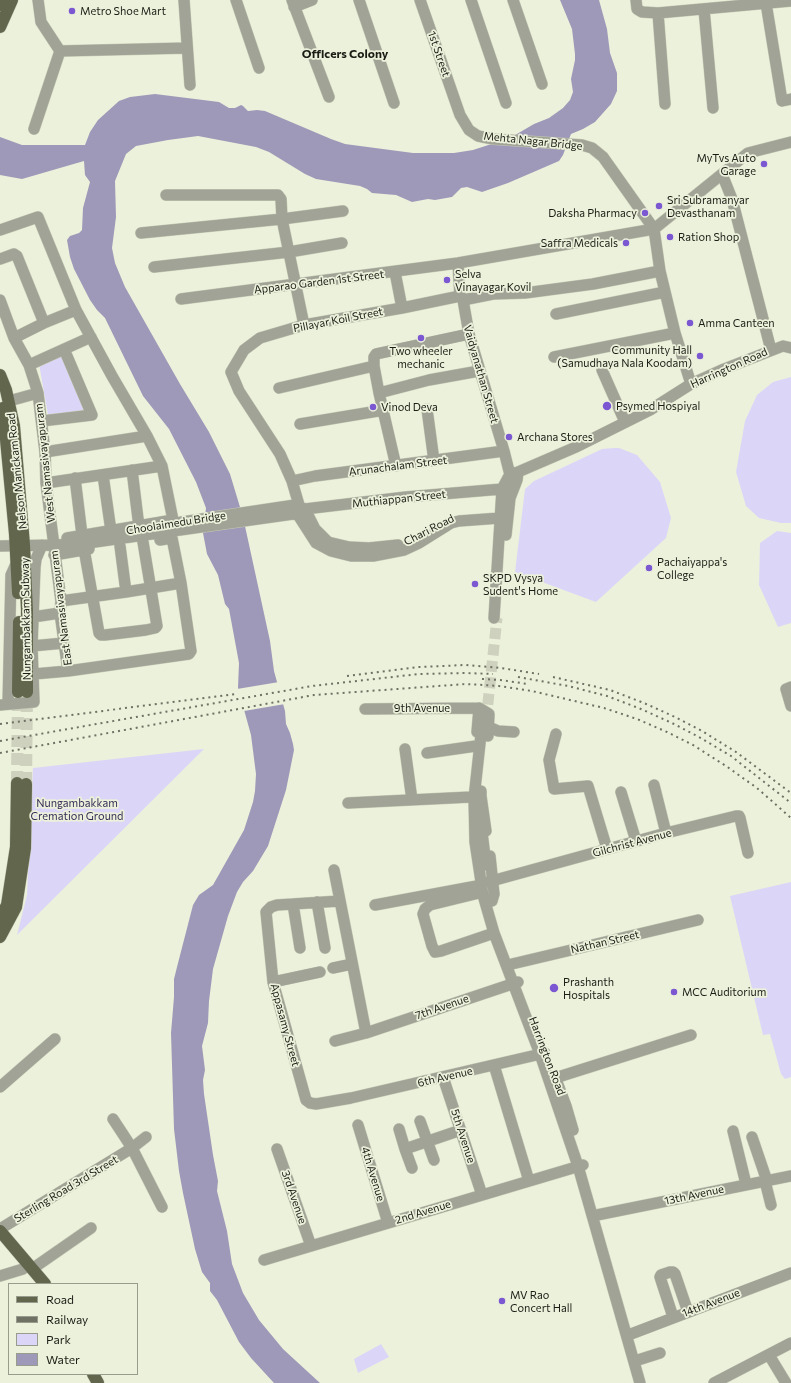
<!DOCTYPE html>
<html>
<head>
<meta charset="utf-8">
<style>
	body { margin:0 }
	#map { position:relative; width:791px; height:1383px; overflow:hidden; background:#ecf1db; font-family:Commissioner,sans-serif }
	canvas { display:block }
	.legend { position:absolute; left:8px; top:1283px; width:130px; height:92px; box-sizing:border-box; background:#ecf1db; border:1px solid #989c8c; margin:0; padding:5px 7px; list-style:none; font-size:12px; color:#1b1d15 }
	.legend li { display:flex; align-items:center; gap:8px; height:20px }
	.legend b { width:20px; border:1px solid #989c8c }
</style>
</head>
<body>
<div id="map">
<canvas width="791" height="1383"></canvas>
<ul class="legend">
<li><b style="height:5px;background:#61664d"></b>Road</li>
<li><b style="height:5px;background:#6e7164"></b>Railway</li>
<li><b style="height:11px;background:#dbd6f8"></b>Park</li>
<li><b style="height:11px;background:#9e99b9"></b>Water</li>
</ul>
</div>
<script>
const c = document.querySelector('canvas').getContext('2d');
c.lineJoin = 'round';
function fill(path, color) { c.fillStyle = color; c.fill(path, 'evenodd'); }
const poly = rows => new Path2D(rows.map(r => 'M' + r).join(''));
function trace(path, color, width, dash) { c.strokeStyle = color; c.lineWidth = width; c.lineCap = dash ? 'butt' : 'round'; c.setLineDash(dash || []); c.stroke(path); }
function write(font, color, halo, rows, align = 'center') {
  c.font = font + ' Commissioner,sans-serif'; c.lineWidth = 3.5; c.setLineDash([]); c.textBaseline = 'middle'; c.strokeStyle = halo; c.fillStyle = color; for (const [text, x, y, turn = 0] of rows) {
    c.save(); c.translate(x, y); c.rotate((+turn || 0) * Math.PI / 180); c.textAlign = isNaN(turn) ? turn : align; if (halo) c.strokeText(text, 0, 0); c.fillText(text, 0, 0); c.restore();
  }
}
const green = poly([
	[65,353,88,410,48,415,39,364],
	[791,377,791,523,781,523,759,518,746,506,736,472,745,421,757,395,773,382],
	[614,448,619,448,637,455,660,482,671,518,666,538,596,602,515,572,525,489,534,481,602,449],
	[777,531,791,533,791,623,778,627,759,585,760,543],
	[204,749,17,935,27,895,33,768],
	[791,882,791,1077,785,1079,781,1074,770,1034,763,1035,730,896],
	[381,1344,389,1357,358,1373,354,1359]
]);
const water = poly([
	[560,0,599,0,607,29,610,53,617,73,617,91,611,104,595,122,583,129,571,134,563,155,559,161,508,183,482,192,467,187,461,188,452,197,435,200,428,199,412,202,396,195,372,193,367,189,360,186,316,179,305,174,269,152,256,147,198,136,168,140,136,146,126,154,115,181,116,217,112,248,115,263,125,287,180,384,209,432,230,474,243,517,270,641,274,671,285,711,286,724,290,733,293,744,294,750,286,790,268,846,253,871,243,882,237,892,228,916,213,969,209,1001,208,1023,202,1046,205,1070,203,1080,204,1094,213,1155,218,1181,217,1191,227,1231,232,1264,243,1293,259,1320,283,1349,320,1383,274,1383,251,1358,239,1342,217,1300,210,1291,210,1283,202,1272,195,1249,183,1193,179,1171,174,1129,171,1033,174,997,174,979,177,967,193,905,199,895,213,885,244,830,253,802,255,791,256,774,251,735,238,688,239,663,229,609,225,604,218,575,207,554,203,533,206,508,196,482,169,429,143,396,105,318,97,310,90,300,74,269,70,257,67,240,70,236,79,233,82,230,83,208,90,182,85,175,84,161,22,179,0,175,0,137,22,145,85,145,90,132,98,120,119,101,130,97,155,94,219,102,229,108,235,108,241,105,243,106,248,111,257,110,265,111,331,139,345,144,413,153,454,153,473,150,510,138,534,124,549,118,563,108,570,100,573,92,571,79,575,60,575,54,572,29]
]);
const pier = poly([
	[279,682,285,704,244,711,237,689]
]);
const minorTunnel = poly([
	[486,721,497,618]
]);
const majorTunnel = poly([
	[17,783,18,694],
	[26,784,27,692]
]);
const minor = poly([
	[38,0,41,22,60,51],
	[184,0,190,85],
	[236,0,259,68],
	[292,0,329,97],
	[359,0,394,103],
	[420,0,460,115,469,130,478,136,493,139,582,145,592,148,603,157,654,229,660,271,675,333,691,384],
	[471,0,506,103],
	[513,0,542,84],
	[636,0,637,9,642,12,658,13,791,1],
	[766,3,782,101,791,99],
	[294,7,312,0],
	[704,9,713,108],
	[658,13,665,104],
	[34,129,60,51,187,48],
	[722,174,732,199,771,350],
	[166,195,278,195,281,199,282,219,304,325],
	[0,230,38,217,76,310,112,376,147,436,162,466,173,520,67,538],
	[141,233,282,219,343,211],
	[0,259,14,254,17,256,44,323],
	[458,263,460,296,463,300,469,334,504,451,509,471,515,478],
	[154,267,289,252,342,243],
	[395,272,402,308],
	[181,299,458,263,654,229,748,153,791,142],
	[0,300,14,338,29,365,38,393,45,452,46,483,61,601,60,613,68,671],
	[463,300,493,294,525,293,593,284,660,271],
	[556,314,665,292],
	[14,338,44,323,76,310],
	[554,357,675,333],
	[29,365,91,337],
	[602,370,625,422],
	[279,388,374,366],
	[379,393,429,380,479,371],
	[9,401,38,393],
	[427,409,434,461],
	[42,421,92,415,64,349],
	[300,424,384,410],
	[45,452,147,436],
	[396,466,379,393,374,366,374,357,376,354,469,334],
	[132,470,139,527],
	[103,475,111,531],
	[75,478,82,535],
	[292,481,315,476,504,451],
	[46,483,162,466],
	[299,505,292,481,280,454,239,391,231,372,244,350,260,338,304,325,402,308,460,296],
	[300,513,305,509,406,497,502,489],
	[167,525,182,522,295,505,305,509,315,529,328,542,349,547,369,548,398,545],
	[506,535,510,498,517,480,518,472],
	[0,546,54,545,88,543,293,514,298,515,316,543,331,551,351,556,373,556,404,550,419,543,451,523,459,521,500,518],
	[120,546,126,592],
	[84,549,99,633,101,635,105,635,146,630,155,628,157,626,143,542],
	[54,555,89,549],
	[61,601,126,592,181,583],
	[33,617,60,613],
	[494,618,502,489,510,474,518,472,576,447,650,410,691,384,724,369,783,346,791,348],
	[32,646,64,643],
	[34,674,68,671,189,654,191,651,181,583,172,538,160,540],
	[791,687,786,689,791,706],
	[8,704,11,575,16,564],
	[0,705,34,702,32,646,35,567,36,559,42,545],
	[365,709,479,708],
	[482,725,474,798,475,842,483,895,494,933,540,1054,578,1166,640,1383],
	[489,727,498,731,514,732],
	[477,732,479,708,489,714,488,736],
	[556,734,549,760,554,789,588,786,607,849],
	[405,749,412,800],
	[427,753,476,746],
	[654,785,666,833],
	[481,791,481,796,486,831],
	[621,792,636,841],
	[348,803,471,797],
	[481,824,486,865],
	[490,856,494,894,492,901],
	[334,870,366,1033],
	[488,882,666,833,736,816,739,816,740,818,748,853],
	[479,893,430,905,425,909,423,914,432,946,435,952,441,951,494,933],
	[340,901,277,905,271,907,266,912,273,982,306,1100,310,1103,316,1104,351,1098,545,1053],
	[317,902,325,948],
	[293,904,300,948],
	[375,905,477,886],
	[512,964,698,920],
	[333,968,352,964],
	[273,982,320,972],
	[335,1041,366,1033,518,982],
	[494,1065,529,1181],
	[443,1077,482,1195],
	[555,1078,691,1035],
	[557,1082,566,1106,573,1130],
	[0,1087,55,1039],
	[113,1119,132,1148,162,1207],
	[420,1121,434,1160],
	[358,1125,388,1223],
	[399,1129,405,1149,461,1130],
	[733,1131,746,1184],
	[752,1137,767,1181],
	[277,1149,311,1246],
	[405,1149,412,1168],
	[765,1181,771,1205],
	[597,1215,791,1176],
	[0,1229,132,1148,146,1137],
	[264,1260,583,1165],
	[32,1269,91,1228],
	[0,1276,23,1269],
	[673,1317,660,1277,661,1275,670,1272,673,1272,675,1274,688,1312],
	[631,1334,791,1273],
	[769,1355,786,1383],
	[638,1360,660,1353],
	[714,1383,791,1343]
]);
const major = poly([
	[0,5,2,0],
	[0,27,12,0],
	[0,375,6,390,14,426,24,545,27,610,27,692],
	[3,408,15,534,18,593],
	[18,692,19,622],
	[0,918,7,905,16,847,17,783],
	[0,937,16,907,25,848,26,784],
	[0,1231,45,1284],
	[93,1374,98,1383]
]);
const rail = poly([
	[347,676,419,667,465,665,501,668,539,674],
	[518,677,568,686,607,696,641,709,672,723,699,737,731,756,791,803],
	[553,677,610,690,644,703,675,717,702,731,736,752,791,793],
	[482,679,500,680,528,684],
	[0,724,236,694],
	[0,741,312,686,419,674,465,673,493,674],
	[0,753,314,695,466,684,499,686,532,691,604,708,637,719,667,732,693,745,726,766,757,788,791,818]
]);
const markers = [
	[72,11,4,"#7b58d2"],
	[764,164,4,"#7b58d2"],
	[659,206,4,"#7b58d2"],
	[645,213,4,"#7b58d2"],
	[670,237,4,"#7b58d2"],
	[626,243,4,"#7b58d2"],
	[447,280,4,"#7b58d2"],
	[690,323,4,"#7b58d2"],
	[421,338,4,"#7b58d2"],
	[700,356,4,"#7b58d2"],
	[607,406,5,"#7b58d2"],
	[373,407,4,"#7b58d2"],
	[509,437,4,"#7b58d2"],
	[649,568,4,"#7b58d2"],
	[475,584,4,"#7b58d2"],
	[554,988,5,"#7b58d2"],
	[674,992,4,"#7b58d2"],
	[502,1301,4,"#7b58d2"]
];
const poiNames = [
	["Metro Shoe Mart",80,11],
	["MyTvs Auto",756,158,"right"],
	["Garage",756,171,"right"],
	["Sri Subramanyar",667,200],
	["Devasthanam",667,213],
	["Daksha Pharmacy",637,213,"right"],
	["Ration Shop",678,237],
	["Saffra Medicals",618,243,"right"],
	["Selva",455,274],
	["Vinayagar Kovil",455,287],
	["Amma Canteen",698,323],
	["Community Hall",692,350,"right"],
	["(Samudhaya Nala Koodam)",692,363,"right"],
	["Two wheeler",421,351,"center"],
	["mechanic",421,364,"center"],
	["Psymed Hospiyal",616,406],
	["Vinod Deva",381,407],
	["Archana Stores",517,437],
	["Pachaiyappa's",657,562],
	["College",657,575],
	["SKPD Vysya",483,578],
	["Sudent's Home",483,591],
	["Prashanth",563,982],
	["Hospitals",563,995],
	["MCC Auditorium",682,992],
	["MV Rao",510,1295],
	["Concert Hall",510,1308]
];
const streetNames = [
	["1st Street",439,54,71],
	["Mehta Nagar Bridge",533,141,6],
	["Apparao Garden 1st Street",319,282,-7],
	["Pillayar Koil Street",338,320,-11],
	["Harrington Road",729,368,-24],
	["Vaidyanathan Street",481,374,74],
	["West Namasivayapuram",45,463,-96],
	["Arunachalam Street",398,466,-7],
	["Nelson Manickam Road",17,471,-96],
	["Muthiappan Street",399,499,-6],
	["Choolaimedu Bridge",176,523,-9],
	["Chari Road",429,530,-27],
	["East Namasivayapuram",61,608,-97],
	["Nungambakkam Subway",26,619,-91],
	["9th Avenue",422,708],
	["Gilchrist Avenue",632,843,-15],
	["Nathan Street",605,942,-13],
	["7th Avenue",442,1007,-19],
	["Appasamy Street",285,1025,75],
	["Harrington Road",547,1056,69],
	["6th Avenue",445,1077,-13],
	["5th Avenue",463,1136,72],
	["4th Avenue",373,1174,73],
	["Sterling Road 3rd Street",66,1189,-31],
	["13th Avenue",694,1195,-12],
	["3rd Avenue",294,1197,71],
	["2nd Avenue",423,1212,-17],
	["14th Avenue",711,1303,-21]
];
const parkNames = [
	["Nungambakkam",77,803],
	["Cremation Ground",77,816]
];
const neighbourhoodNames = [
	["Officers Colony",345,54]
];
fill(green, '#dbd6f8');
fill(water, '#9e99b9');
fill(pier, '#ecf1db');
trace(minorTunnel, '#cdd1bd', 11, [11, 5.5]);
trace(majorTunnel, '#cdd1bd', 12, [12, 6]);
trace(minor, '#c6cbb7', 12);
trace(major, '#c6cbb7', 13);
trace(minor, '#a0a395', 11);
trace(major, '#61664d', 12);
trace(rail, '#6e7164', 2, [2, 4]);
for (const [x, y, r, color] of markers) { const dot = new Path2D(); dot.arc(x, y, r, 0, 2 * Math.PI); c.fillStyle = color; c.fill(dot); trace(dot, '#ecf1db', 1.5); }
write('11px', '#1b1d15', '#ecf1db', poiNames, 'left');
write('11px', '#1b1d15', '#ecf1db', streetNames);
write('11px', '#362c57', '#ecf1db', parkNames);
write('bold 12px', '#1b1d15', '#ecf1db', neighbourhoodNames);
</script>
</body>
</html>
